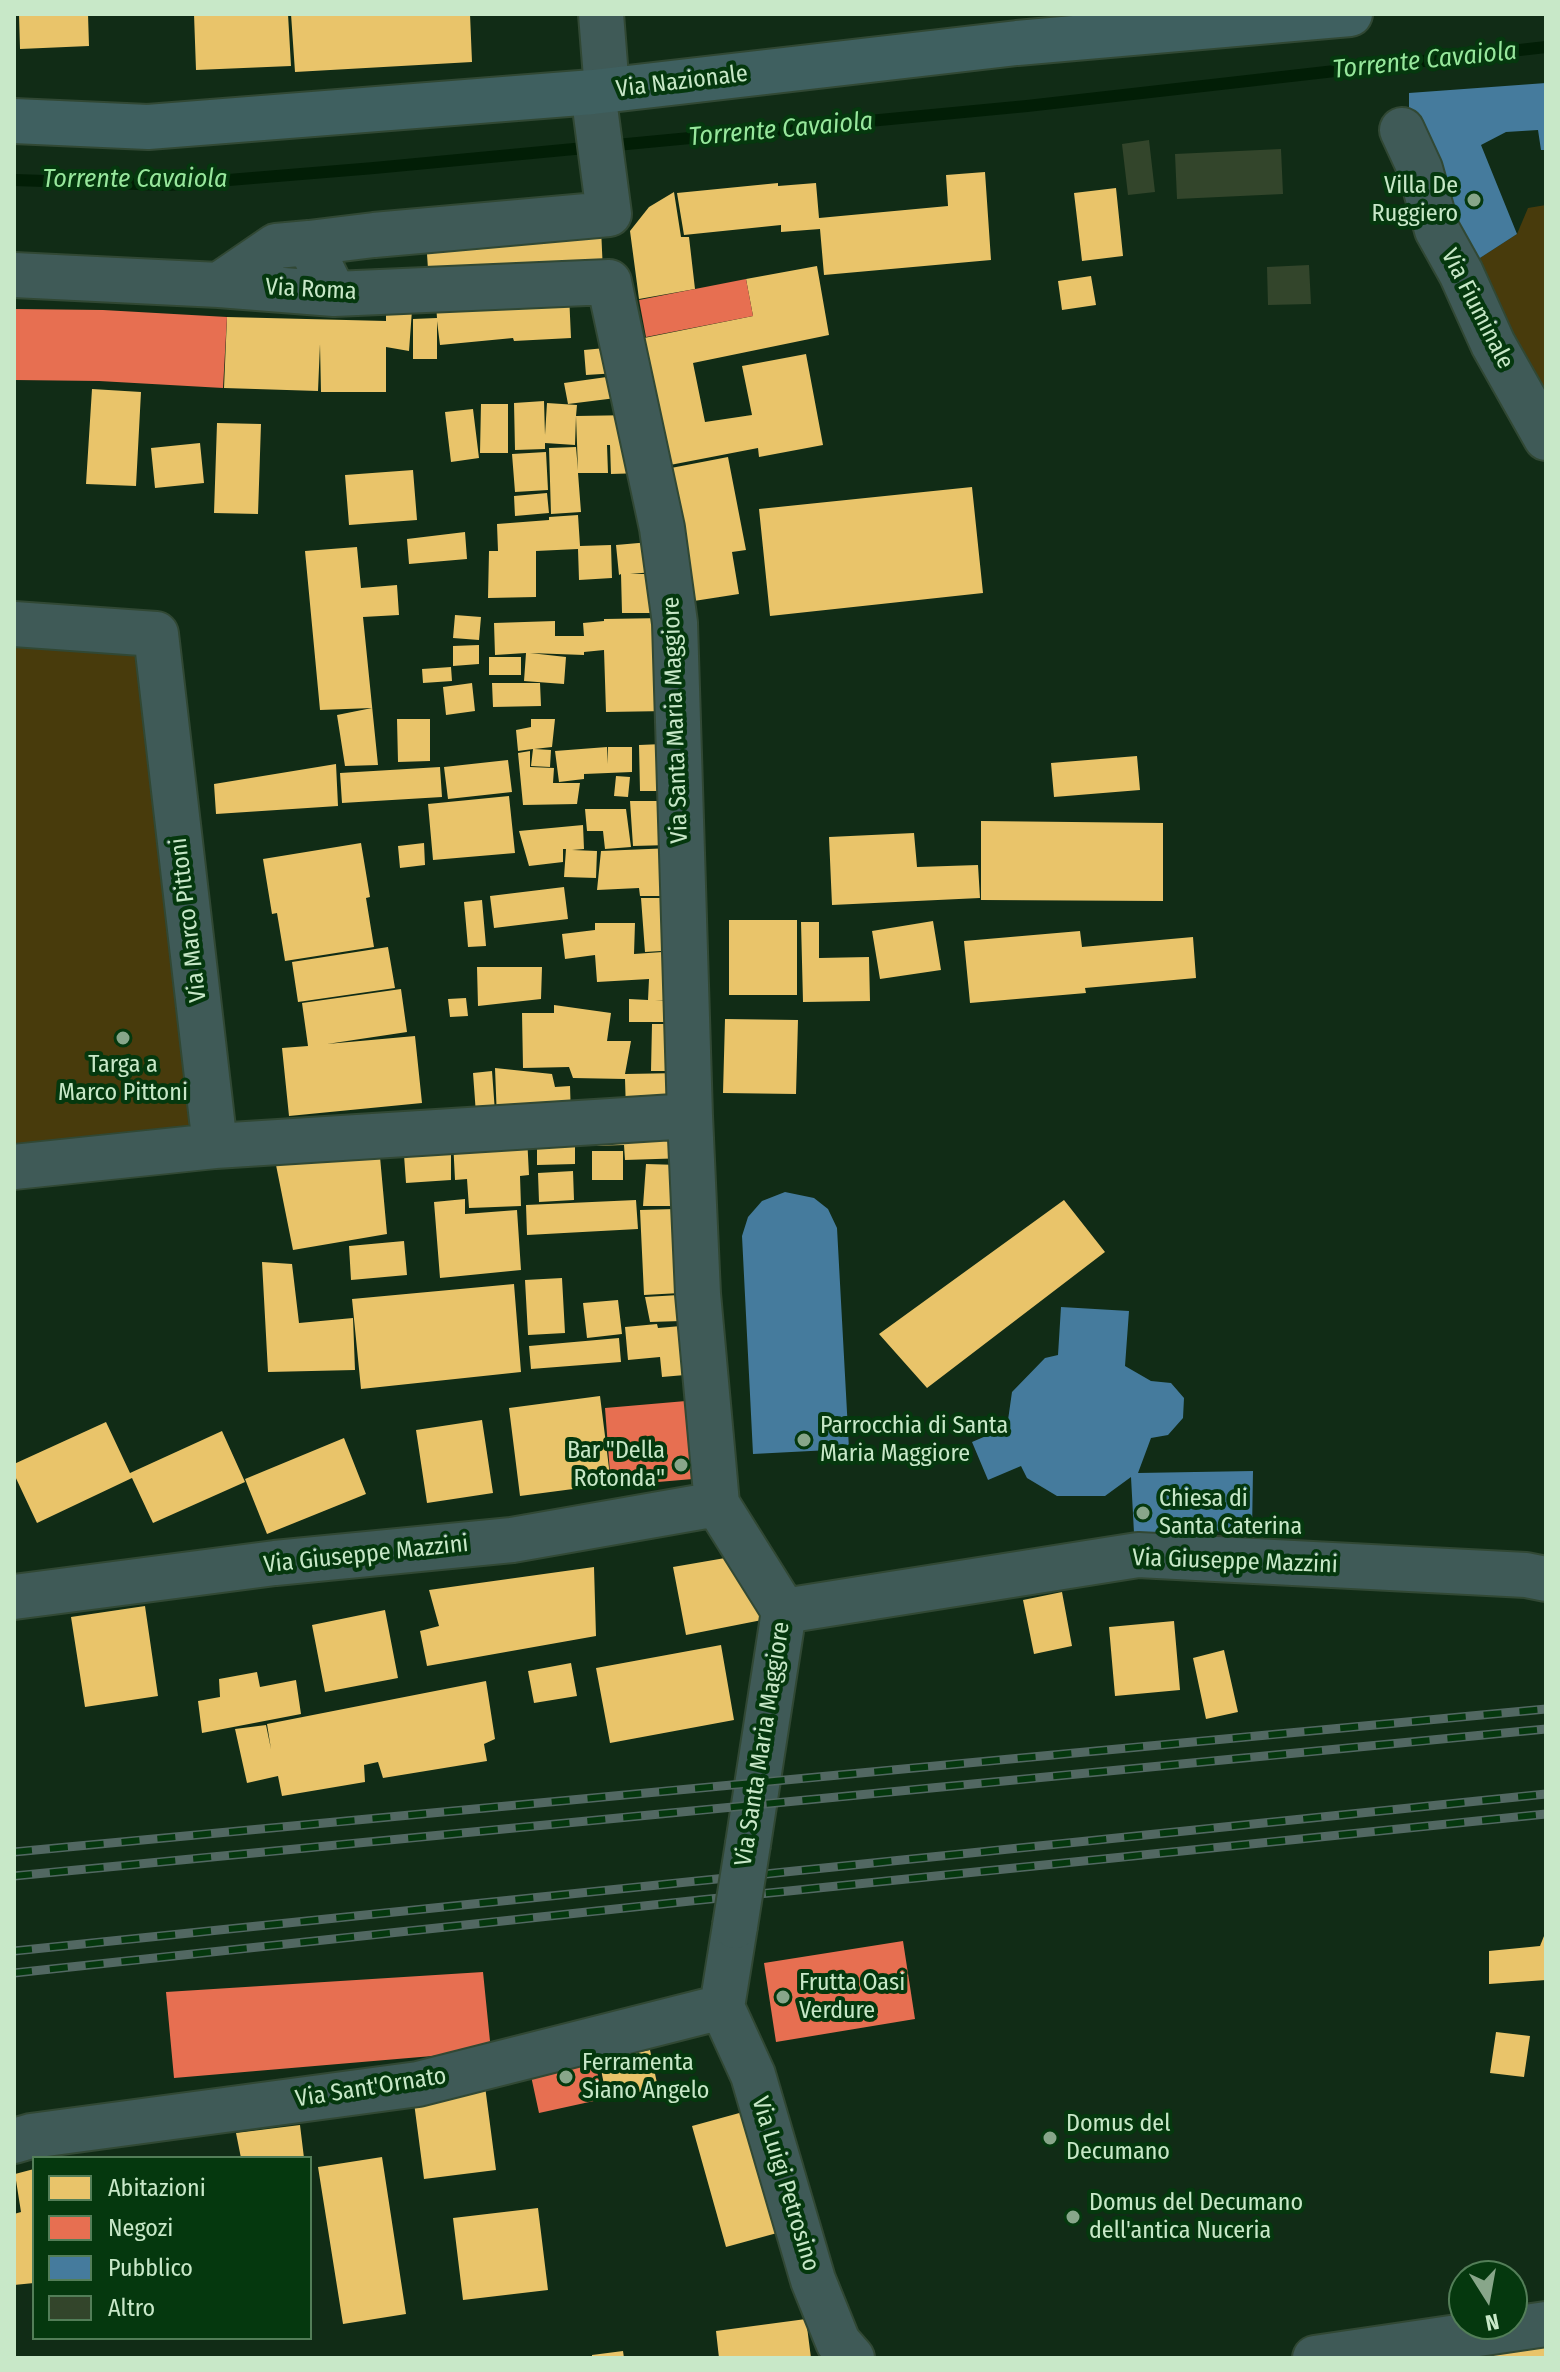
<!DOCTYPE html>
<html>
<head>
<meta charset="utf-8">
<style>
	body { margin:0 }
	#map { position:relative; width:1560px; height:2372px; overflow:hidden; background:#112c16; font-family:"Fira Sans Condensed",sans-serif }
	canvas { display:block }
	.frame { position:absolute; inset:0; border:16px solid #c8e8c8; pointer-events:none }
	.legend { position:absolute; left:32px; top:2156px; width:280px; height:184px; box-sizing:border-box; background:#05380e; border:2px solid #537e58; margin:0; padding:10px 14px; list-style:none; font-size:24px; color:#c8e8c8 }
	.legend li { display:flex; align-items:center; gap:16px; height:40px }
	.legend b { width:40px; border:2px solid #537e58 }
	.north { position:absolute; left:1448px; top:2260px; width:80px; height:80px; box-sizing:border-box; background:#05380e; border:2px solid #537e58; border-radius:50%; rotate:169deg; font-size:22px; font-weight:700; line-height:32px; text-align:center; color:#c8e8c8 }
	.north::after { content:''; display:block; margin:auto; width:28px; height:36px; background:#88a68a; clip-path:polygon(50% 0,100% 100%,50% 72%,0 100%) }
</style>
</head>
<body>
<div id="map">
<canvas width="1560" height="2372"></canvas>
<div class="frame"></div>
<ul class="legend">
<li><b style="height:22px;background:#e9c46a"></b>Abitazioni</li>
<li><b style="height:22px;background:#e76f51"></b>Negozi</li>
<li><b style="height:22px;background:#457b9d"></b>Pubblico</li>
<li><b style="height:22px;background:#33452b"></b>Altro</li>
</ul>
<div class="north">N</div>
</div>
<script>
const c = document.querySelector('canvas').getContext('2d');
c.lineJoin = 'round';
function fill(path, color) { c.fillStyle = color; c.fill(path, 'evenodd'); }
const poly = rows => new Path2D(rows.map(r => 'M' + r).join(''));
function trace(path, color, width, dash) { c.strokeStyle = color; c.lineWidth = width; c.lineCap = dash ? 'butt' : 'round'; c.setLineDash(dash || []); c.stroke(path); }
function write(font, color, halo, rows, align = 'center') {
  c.font = font + ' "Fira Sans Condensed",sans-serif'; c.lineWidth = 8; c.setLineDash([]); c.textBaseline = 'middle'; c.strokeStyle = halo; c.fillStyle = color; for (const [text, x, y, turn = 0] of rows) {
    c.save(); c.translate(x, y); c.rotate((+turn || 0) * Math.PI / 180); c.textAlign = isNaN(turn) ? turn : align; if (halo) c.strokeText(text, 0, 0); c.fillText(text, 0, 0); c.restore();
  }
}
const green = poly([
	[1546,205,1546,398,1466,267,1517,234,1528,208],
	[14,646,146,652,200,1131,14,1157]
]);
const homes = poly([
	[19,14,88,14,89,46,20,49],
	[194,14,288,14,291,66,196,70],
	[291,14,470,14,472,62,295,72],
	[985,172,991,260,824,275,820,229,781,232,781,225,684,235,677,193,778,183,778,186,816,183,819,218,948,206,946,175],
	[1116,188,1123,256,1082,261,1074,193],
	[674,192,681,237,689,237,695,289,639,299,630,231,649,207],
	[601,228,603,272,429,284,426,239],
	[817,266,829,335,693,363,705,422,752,415,742,366,806,354,823,445,759,457,758,448,670,465,644,338,753,316,746,279],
	[1091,276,1096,305,1062,310,1058,281],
	[569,294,571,338,514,341,513,338,440,345,437,321,437,359,413,359,413,319,437,318,436,304],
	[386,308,412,310,409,351,386,347,386,392,321,392,320,344,318,391,224,388,227,317,386,321],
	[616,347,618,373,586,375,584,350],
	[621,375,624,397,568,404,564,383],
	[92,389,141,392,136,486,86,484],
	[544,401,545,435,547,403,577,405,576,416,635,415,642,473,611,474,610,445,607,445,608,473,578,473,581,512,551,514,549,448,576,447,578,470,576,416,575,445,545,443,545,449,515,450,514,403],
	[481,404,508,404,508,453,480,453],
	[473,409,479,458,451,462,445,412],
	[217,423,261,424,258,514,214,513],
	[200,443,204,483,155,488,151,448],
	[546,452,548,490,515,492,512,454],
	[728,457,746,550,732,552,739,594,681,603,675,561,689,559,671,468],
	[413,470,417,520,349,525,345,475],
	[972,487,983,593,770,616,759,509],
	[547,493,549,513,515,516,514,496],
	[578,515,580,546,611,545,612,578,579,580,578,549,536,551,536,597,488,598,489,551,498,551,497,524,549,520,549,517],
	[465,532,467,559,409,564,407,539],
	[650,542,653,572,630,574,655,574,656,613,622,613,621,574,619,575,616,545],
	[357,547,361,588,397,585,399,615,363,617,378,765,345,766,337,715,372,708,320,710,305,551],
	[455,615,481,617,479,640,453,638],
	[665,618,667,711,606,712,604,650,584,652,584,655,530,653,566,657,564,684,524,681,526,653,495,655,494,623,555,621,555,636,584,636,583,623,604,621,604,619],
	[479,645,479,664,453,666,453,646],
	[489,657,521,657,521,675,489,675],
	[451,667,452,681,423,683,422,669],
	[472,683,475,711,446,715,443,687],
	[492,683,540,683,541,706,493,707],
	[397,719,430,719,430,761,398,762],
	[531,719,555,719,552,747,534,749,551,750,550,767,531,766,533,749,518,751,516,730,531,727],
	[663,744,665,791,640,791,639,745],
	[607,747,607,764,608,747,632,747,632,772,584,774,584,779,559,782,555,751],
	[530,751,530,767,554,768,553,783,580,783,577,804,523,805,518,753],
	[1137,756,1140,790,1054,797,1051,763],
	[508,760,512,792,448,799,444,767],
	[336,764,338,806,216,814,214,784],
	[440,767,442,797,342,803,340,773],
	[616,776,630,777,628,797,614,796],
	[509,796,515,853,433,860,428,804],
	[630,801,665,801,669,845,633,846],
	[585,809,626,809,631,847,605,849,603,831,587,831],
	[981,821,1163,823,1163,901,981,900],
	[583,825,584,849,572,850,597,851,596,878,564,877,566,849,563,849,563,862,529,866,519,831],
	[914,833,917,867,978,865,980,898,832,905,829,837],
	[361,843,370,897,366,898,374,947,285,961,277,913,272,914,263,859],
	[424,843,425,865,400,868,398,846],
	[672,848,672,896,640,896,639,888,597,890,601,851],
	[564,887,568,919,494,928,490,896],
	[641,898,668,898,677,950,645,952],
	[482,900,486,946,468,947,464,902],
	[729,920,797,920,797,995,729,995],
	[933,921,941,970,880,979,872,931],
	[801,922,819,922,819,958,869,957,870,1001,803,1002],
	[595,923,635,923,634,954,677,951,678,1000,655,1000,679,1001,678,1022,629,1022,629,999,648,1000,649,979,597,982,595,955,565,959,562,934,595,930],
	[1080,931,1082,947,1193,937,1196,978,1085,988,1086,993,970,1003,964,941],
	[388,947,395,988,298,1002,292,962],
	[477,967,542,967,541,999,478,1006],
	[401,989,407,1032,327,1044,415,1036,422,1103,289,1116,282,1048,308,1046,302,1003],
	[466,998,468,1016,450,1017,448,999],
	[554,1005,611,1013,607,1041,631,1041,625,1074,681,1073,682,1110,626,1111,625,1079,573,1078,569,1067,523,1068,522,1013,554,1013],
	[725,1019,798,1020,796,1094,723,1093],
	[652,1024,683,1024,683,1071,651,1071],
	[495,1068,552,1074,555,1087,570,1086,571,1117,497,1119],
	[492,1071,495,1112,476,1114,473,1073],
	[684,1123,687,1158,625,1160,624,1145,590,1146,589,1127],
	[537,1132,575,1132,575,1164,537,1165],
	[527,1136,529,1175,520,1176,521,1206,469,1208,467,1179,455,1180,453,1140],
	[451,1140,451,1180,406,1183,403,1141],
	[379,1146,387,1234,293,1250,275,1160],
	[592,1151,623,1151,623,1180,592,1180],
	[646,1164,679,1165,676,1206,643,1206],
	[573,1171,574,1200,539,1202,538,1173],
	[465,1199,465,1214,517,1210,521,1270,440,1278,434,1202],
	[636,1200,638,1229,527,1235,526,1205],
	[1064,1200,1105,1252,927,1388,879,1334],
	[675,1209,680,1293,644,1295,640,1210],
	[404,1241,407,1275,351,1280,349,1246],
	[262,1262,292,1264,299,1323,353,1318,355,1370,268,1372],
	[562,1278,565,1333,528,1335,525,1280],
	[514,1284,521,1372,361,1389,352,1299],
	[679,1295,681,1321,650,1322,645,1297],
	[618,1300,622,1334,587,1338,583,1303],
	[657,1324,658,1328,681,1326,685,1375,662,1377,660,1357,628,1360,625,1327],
	[619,1338,621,1362,531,1369,529,1346],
	[600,1396,611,1484,520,1496,509,1408],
	[482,1420,493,1493,427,1503,416,1430],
	[106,1422,130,1473,222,1431,245,1482,153,1523,132,1478,37,1523,14,1474,14,1464],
	[344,1438,366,1494,267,1534,245,1479],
	[731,1557,734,1575,752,1571,762,1620,686,1635,673,1567],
	[594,1567,596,1636,427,1666,420,1631,439,1626,429,1590],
	[1062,1592,1072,1646,1034,1654,1023,1600],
	[145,1606,158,1696,85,1707,71,1617],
	[385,1610,398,1678,325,1692,312,1625],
	[1174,1621,1180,1690,1115,1696,1109,1627],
	[721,1645,734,1720,610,1743,596,1668],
	[1224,1650,1238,1712,1206,1719,1193,1658],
	[571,1663,577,1696,534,1703,528,1671],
	[257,1672,260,1687,296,1680,301,1714,202,1733,198,1701,220,1697,219,1679],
	[486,1681,495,1739,484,1744,487,1761,383,1778,378,1762,364,1765,365,1782,282,1796,278,1776,247,1783,235,1729,266,1725,271,1749,267,1724],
	[1546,1931,1546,1980,1489,1984,1489,1951,1540,1946],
	[1496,2032,1530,2036,1524,2077,1490,2073],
	[650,2050,658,2088,607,2099,599,2060],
	[485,2086,496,2170,424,2179,413,2095],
	[754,2109,788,2230,726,2247,692,2126],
	[300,2125,304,2158,241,2158,236,2133],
	[382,2157,406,2314,343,2324,318,2167],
	[34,2169,34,2283,14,2285,14,2214,21,2212,15,2174],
	[538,2208,548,2290,463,2300,453,2218],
	[806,2319,811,2358,719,2358,716,2331],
	[1543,2346,1546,2351,1546,2358,1479,2358,1479,2356],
	[623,2351,624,2358,592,2358,592,2355]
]);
const shops = poly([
	[746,279,753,316,646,337,639,300],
	[14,309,103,310,227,317,223,388,99,381,14,380],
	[686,1401,693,1479,611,1486,605,1408],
	[903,1941,915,2019,776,2042,764,1963],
	[483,1972,491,2051,174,2078,166,1992],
	[595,2062,603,2099,539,2113,531,2076]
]);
const public = poly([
	[1546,83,1546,150,1541,150,1538,130,1506,132,1481,145,1517,234,1466,267,1409,126,1409,93],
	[785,1192,814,1198,828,1209,837,1228,849,1449,753,1454,742,1236,748,1217,762,1201],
	[1061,1307,1129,1311,1125,1366,1151,1381,1171,1383,1184,1398,1183,1418,1168,1435,1151,1438,1138,1473,1253,1471,1252,1531,1134,1533,1131,1477,1105,1496,1057,1496,1027,1478,1021,1466,988,1480,972,1442,1007,1427,1012,1392,1045,1358,1058,1355]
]);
const stream = poly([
	[14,180,168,185,374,168,1027,106,1546,47]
]);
const building = poly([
	[1149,140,1155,192,1128,195,1122,144],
	[1281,149,1283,194,1177,199,1175,154],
	[1309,265,1311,304,1268,305,1267,267]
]);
const street = poly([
	[601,14,607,90],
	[1402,130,1420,169,1437,230,1461,273,1493,344,1546,438],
	[14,275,219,285,334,294,609,282,662,528,675,623,690,1116,698,1294,717,1504,784,1611,748,1844],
	[219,285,276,246,309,243],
	[334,294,309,243,374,235,609,214,593,92],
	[14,624,156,634,215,1146,14,1167],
	[215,1146,690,1116],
	[14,1597,275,1563,512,1540,717,1504],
	[784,1611,1138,1555,1526,1575,1546,1579],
	[722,2007,753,2075,813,2280,838,2342,852,2358],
	[722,2007,735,1926],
	[14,2141,31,2136,418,2084,722,2007],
	[1315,2358,1546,2324]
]);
const primary = poly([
	[14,121,148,127,593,92,1017,43,1350,14]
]);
const rail = poly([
	[14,1852,1546,1709],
	[14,1876,1546,1729],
	[14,1951,1546,1794],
	[14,1973,700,1900,1546,1814]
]);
const streetBridge = poly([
	[735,1926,748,1844]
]);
const markers = [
	[1474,200,8,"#88a68a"],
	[123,1038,8,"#88a68a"],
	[804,1440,8,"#88a68a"],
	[681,1465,8,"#88a68a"],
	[1143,1513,8,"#88a68a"],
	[783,1997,8,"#88a68a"],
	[566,2077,8,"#88a68a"],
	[1050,2138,8,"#88a68a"],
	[1073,2217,8,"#88a68a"]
];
const streetNames = [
	["Via Nazionale",682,82,-7],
	["Via Roma",311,290,3],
	["Via Fiuminale",1477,309,63],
	["Via Santa Maria Maggiore",676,720,-92],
	["Via Marco Pittoni",189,920,-97],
	["Via Giuseppe Mazzini",366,1555,-6],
	["Via Giuseppe Mazzini",1235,1562,2],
	["Via Santa Maria Maggiore",763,1744,-81],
	["Via Sant'Ornato",371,2088,-9],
	["Via Luigi Petrosino",785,2184,73]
];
const poiNames = [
	["Villa De",1458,186,"right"],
	["Ruggiero",1458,214,"right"],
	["Targa a",123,1065,"center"],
	["Marco Pittoni",123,1093,"center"],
	["Parrocchia di Santa",820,1426],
	["Maria Maggiore",820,1454],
	["Bar \"Della",665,1451,"right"],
	["Rotonda\"",665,1479,"right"],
	["Chiesa di",1159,1499],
	["Santa Caterina",1159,1527],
	["Frutta Oasi",799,1983],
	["Verdure",799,2011],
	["Ferramenta",582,2063],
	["Siano Angelo",582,2091],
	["Domus del",1066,2124],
	["Decumano",1066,2152],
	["Domus del Decumano",1089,2203],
	["dell'antica Nuceria",1089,2231]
];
const waterNames = [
	["Torrente Cavaiola",1425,61,-6],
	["Torrente Cavaiola",781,130,-5],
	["Torrente Cavaiola",135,180]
];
fill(green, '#483b0c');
fill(homes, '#e9c46a');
fill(shops, '#e76f51');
fill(public, '#457b9d');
trace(stream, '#021e06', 12);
fill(building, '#33452b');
trace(street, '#314834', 48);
trace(primary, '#314834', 48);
trace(street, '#3f5a57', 44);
trace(primary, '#3f6060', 44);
trace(rail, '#526862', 9);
trace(rail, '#05380e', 6, [18]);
trace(streetBridge, '#314834', 48, []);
trace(streetBridge, '#3f5a57', 44);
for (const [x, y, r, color] of markers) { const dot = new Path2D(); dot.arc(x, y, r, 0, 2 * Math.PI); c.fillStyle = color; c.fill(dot); trace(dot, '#05380e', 3); }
write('24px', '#c8e8c8', '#05380e', streetNames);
write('24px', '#c8e8c8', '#05380e', poiNames, 'left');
write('italic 26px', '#97e79c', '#05380e', waterNames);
</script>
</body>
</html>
